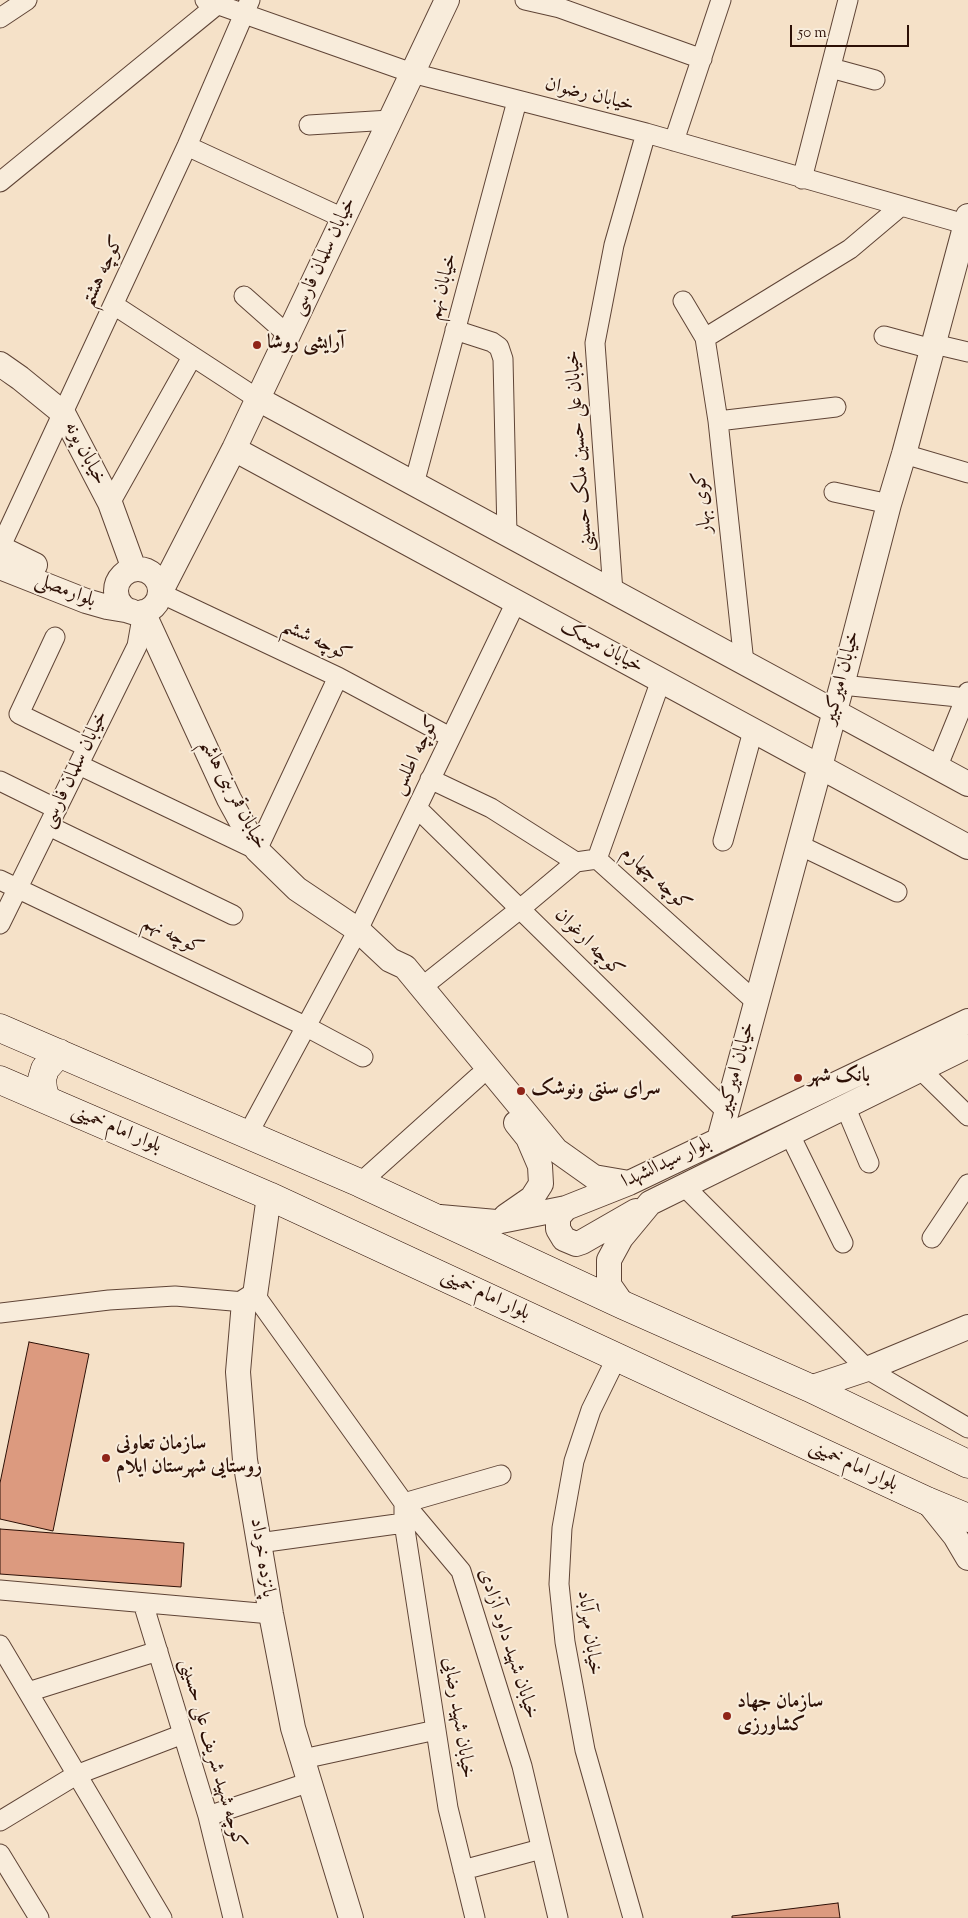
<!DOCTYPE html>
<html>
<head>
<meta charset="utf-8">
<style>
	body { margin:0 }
	#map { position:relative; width:968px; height:1918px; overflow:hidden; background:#f5e1c8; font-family:"Sorts Mill Goudy",serif }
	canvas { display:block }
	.scale { position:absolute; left:790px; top:25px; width:119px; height:22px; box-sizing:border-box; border:2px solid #2d1006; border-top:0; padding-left:6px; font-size:15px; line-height:18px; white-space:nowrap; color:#2d1006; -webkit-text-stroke:4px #f8ecdb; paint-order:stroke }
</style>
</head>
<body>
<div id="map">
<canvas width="968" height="1918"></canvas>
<div class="scale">50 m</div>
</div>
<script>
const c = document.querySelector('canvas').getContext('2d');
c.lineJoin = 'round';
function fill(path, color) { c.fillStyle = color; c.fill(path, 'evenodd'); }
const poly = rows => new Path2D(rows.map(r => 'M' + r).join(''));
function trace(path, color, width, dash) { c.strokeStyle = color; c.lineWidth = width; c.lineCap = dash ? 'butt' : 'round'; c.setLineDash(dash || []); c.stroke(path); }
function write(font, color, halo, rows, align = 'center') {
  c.font = font + ' "Sorts Mill Goudy",Amiri,serif'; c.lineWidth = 4; c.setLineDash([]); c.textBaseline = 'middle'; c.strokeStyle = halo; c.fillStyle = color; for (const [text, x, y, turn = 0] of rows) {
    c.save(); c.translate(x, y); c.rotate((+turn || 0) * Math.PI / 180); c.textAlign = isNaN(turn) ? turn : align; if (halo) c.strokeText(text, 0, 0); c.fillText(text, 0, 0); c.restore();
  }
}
const building = poly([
	[29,1342,89,1354,53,1531,0,1519,0,1483,29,1342],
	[0,1529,184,1543,181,1587,0,1574,0,1529],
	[838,1903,840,1918,732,1918,732,1916,838,1903]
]);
const minor = poly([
	[205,0,412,73,646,133,968,225],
	[525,0,560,8,702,59],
	[0,18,27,0],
	[831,68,875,80],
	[309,125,390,120],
	[674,141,721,0],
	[187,146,343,218],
	[802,179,848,0],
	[0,182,218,4],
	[244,296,288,335],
	[683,301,705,338,718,421,744,663],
	[114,305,258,399],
	[455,330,492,342,499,347,503,359,507,534],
	[884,336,932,349],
	[705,338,850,249,901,206],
	[934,344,968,352],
	[718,421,836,407],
	[904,454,968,473],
	[414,484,517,101],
	[834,492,889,504],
	[110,503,192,357],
	[0,548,187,146,250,0],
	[613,592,595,343,614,245,646,133],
	[160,593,338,677,450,737],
	[55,637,19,714,87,747],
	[842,685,968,698],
	[79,765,257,850,338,677],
	[937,768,968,692],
	[430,779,491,808,576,862,597,859,756,1002],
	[0,781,57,809],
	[417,808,727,1112],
	[49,826,233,915],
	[723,841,753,731],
	[799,845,897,892],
	[597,859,661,680],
	[0,880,305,1026,363,1057],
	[0,924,137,646,143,612],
	[422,987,520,909,576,862],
	[920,1069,968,1116],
	[845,1106,869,1163],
	[789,1133,843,1243],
	[248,1134,358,930,516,602],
	[360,1183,478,1077],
	[683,1185,867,1369,968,1428],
	[932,1238,968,1184],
	[255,1295,404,1503,461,1571,522,1766,558,1918],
	[0,1313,109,1300,175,1296,244,1302],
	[617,1357,591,1410,574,1461,562,1528,559,1584,565,1642,585,1750,633,1918],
	[259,1543,404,1523],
	[0,1590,271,1614],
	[143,1603,208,1816,233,1918],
	[0,1645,162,1918],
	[28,1692,158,1651],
	[303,1759,436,1730],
	[208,1816,310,1782],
	[0,1821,76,1775,183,1734],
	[0,1854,39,1918],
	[463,1870,541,1849],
	[475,1918,448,1808,404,1523,404,1503,501,1475]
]);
const tertiary = poly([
	[0,364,20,378,63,413,110,503,134,569],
	[258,399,968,784],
	[234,449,968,847],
	[0,548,35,565],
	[0,567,86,601,107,607,131,611],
	'116 591a22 22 0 1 1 44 0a22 22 0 1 1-44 0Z',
	[160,593,234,449,447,0],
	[143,612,229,799,257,850,297,889,358,930,390,960,405,967,556,1150,594,1177,629,1183],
	[719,1140,842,685,889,504,904,454,968,216],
	[269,1196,255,1295,244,1302,238,1372,245,1460,271,1614,293,1728,351,1918],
	[566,1208,558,1217,558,1229,564,1239,576,1244,582,1242,636,1211],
	[506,1216,532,1198,541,1184,540,1166,528,1138,516,1123],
	[440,1217,496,1222,566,1208,629,1183,968,1021],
	[623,1305,609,1285,609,1260,621,1238,650,1203,968,1046],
	[810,1388,867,1369,968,1327],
	[927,1501,955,1536,968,1558]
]);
const secondary = poly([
	[0,1028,360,1183,623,1305,810,1388,968,1464],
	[0,1080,269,1196,927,1501,968,1518],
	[46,1099,43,1089,42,1079,45,1069,59,1053]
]);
const markers = [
	[257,345,5,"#8f2418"],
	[798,1078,5,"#8f2418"],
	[521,1091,5,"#8f2418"],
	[106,1458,5,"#8f2418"],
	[727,1716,5,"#8f2418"]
];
const streetNames = [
	["خیابان رضوان",589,96,14],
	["خیابان سلمان فارسی",325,257,-65],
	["کوچه هشتم",104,272,-65],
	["خیابان نهم",444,287,-75],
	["خیابان علی حسین ملک حسینی",581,451,-94],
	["خیابان پونه",84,454,62],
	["کوی بهار",704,502,-96],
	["بلوارمصلی",65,592,21],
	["کوچه ششم",316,642,25],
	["خیابان میمک",601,648,28],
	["خیابان امیرکبیر",843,678,-75],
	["کوچه اطلس",417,756,-64],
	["خیابان سلمان فارسی",76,770,-64],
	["خیابان قمر بنی هاشم",232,795,62],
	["کوچه چهارم",655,880,42],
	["کوچه نهم",172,937,26],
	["کوچه ارغوان",588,944,45],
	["خیابان امیرکبیر",738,1069,-75],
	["بلوار امام خمینی",116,1130,23],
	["بلوار سیدالشهدا",667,1164,-25],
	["بلوار امام خمینی",485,1296,25],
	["بلوار امام خمینی",853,1467,25],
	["پانزده خرداد",261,1558,81],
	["خیابان مهرآباد",588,1633,82],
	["خیابان شهید داود آزادی",507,1644,72],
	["خیابان شهید رضایی",457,1718,81],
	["کوچه شهید شریف علی حسینی",211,1754,74]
];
const poiNames = [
	["آرایشی روشا",267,345],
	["بانک شهر",808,1078],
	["سرای سنتی ونوشک",531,1091],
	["سازمان تعاونی",116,1446],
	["روستایی شهرستان ایلام",116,1469],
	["سازمان جهاد",737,1704],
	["کشاورزی",737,1727]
];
fill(building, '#dc9a7f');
trace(building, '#2d1006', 1);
trace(minor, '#5f4436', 21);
trace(tertiary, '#5f4436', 26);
trace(secondary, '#2d1006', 29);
trace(minor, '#f8ecdb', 19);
trace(tertiary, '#f8ecdb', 24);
trace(secondary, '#f8ecdb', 28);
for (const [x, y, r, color] of markers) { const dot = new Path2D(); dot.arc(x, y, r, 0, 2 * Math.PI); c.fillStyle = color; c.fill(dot); trace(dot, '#f8ecdb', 2); }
write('20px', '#2d1006', '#f8ecdb', streetNames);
write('bold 20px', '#2d1006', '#f8ecdb', poiNames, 'left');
</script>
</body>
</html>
